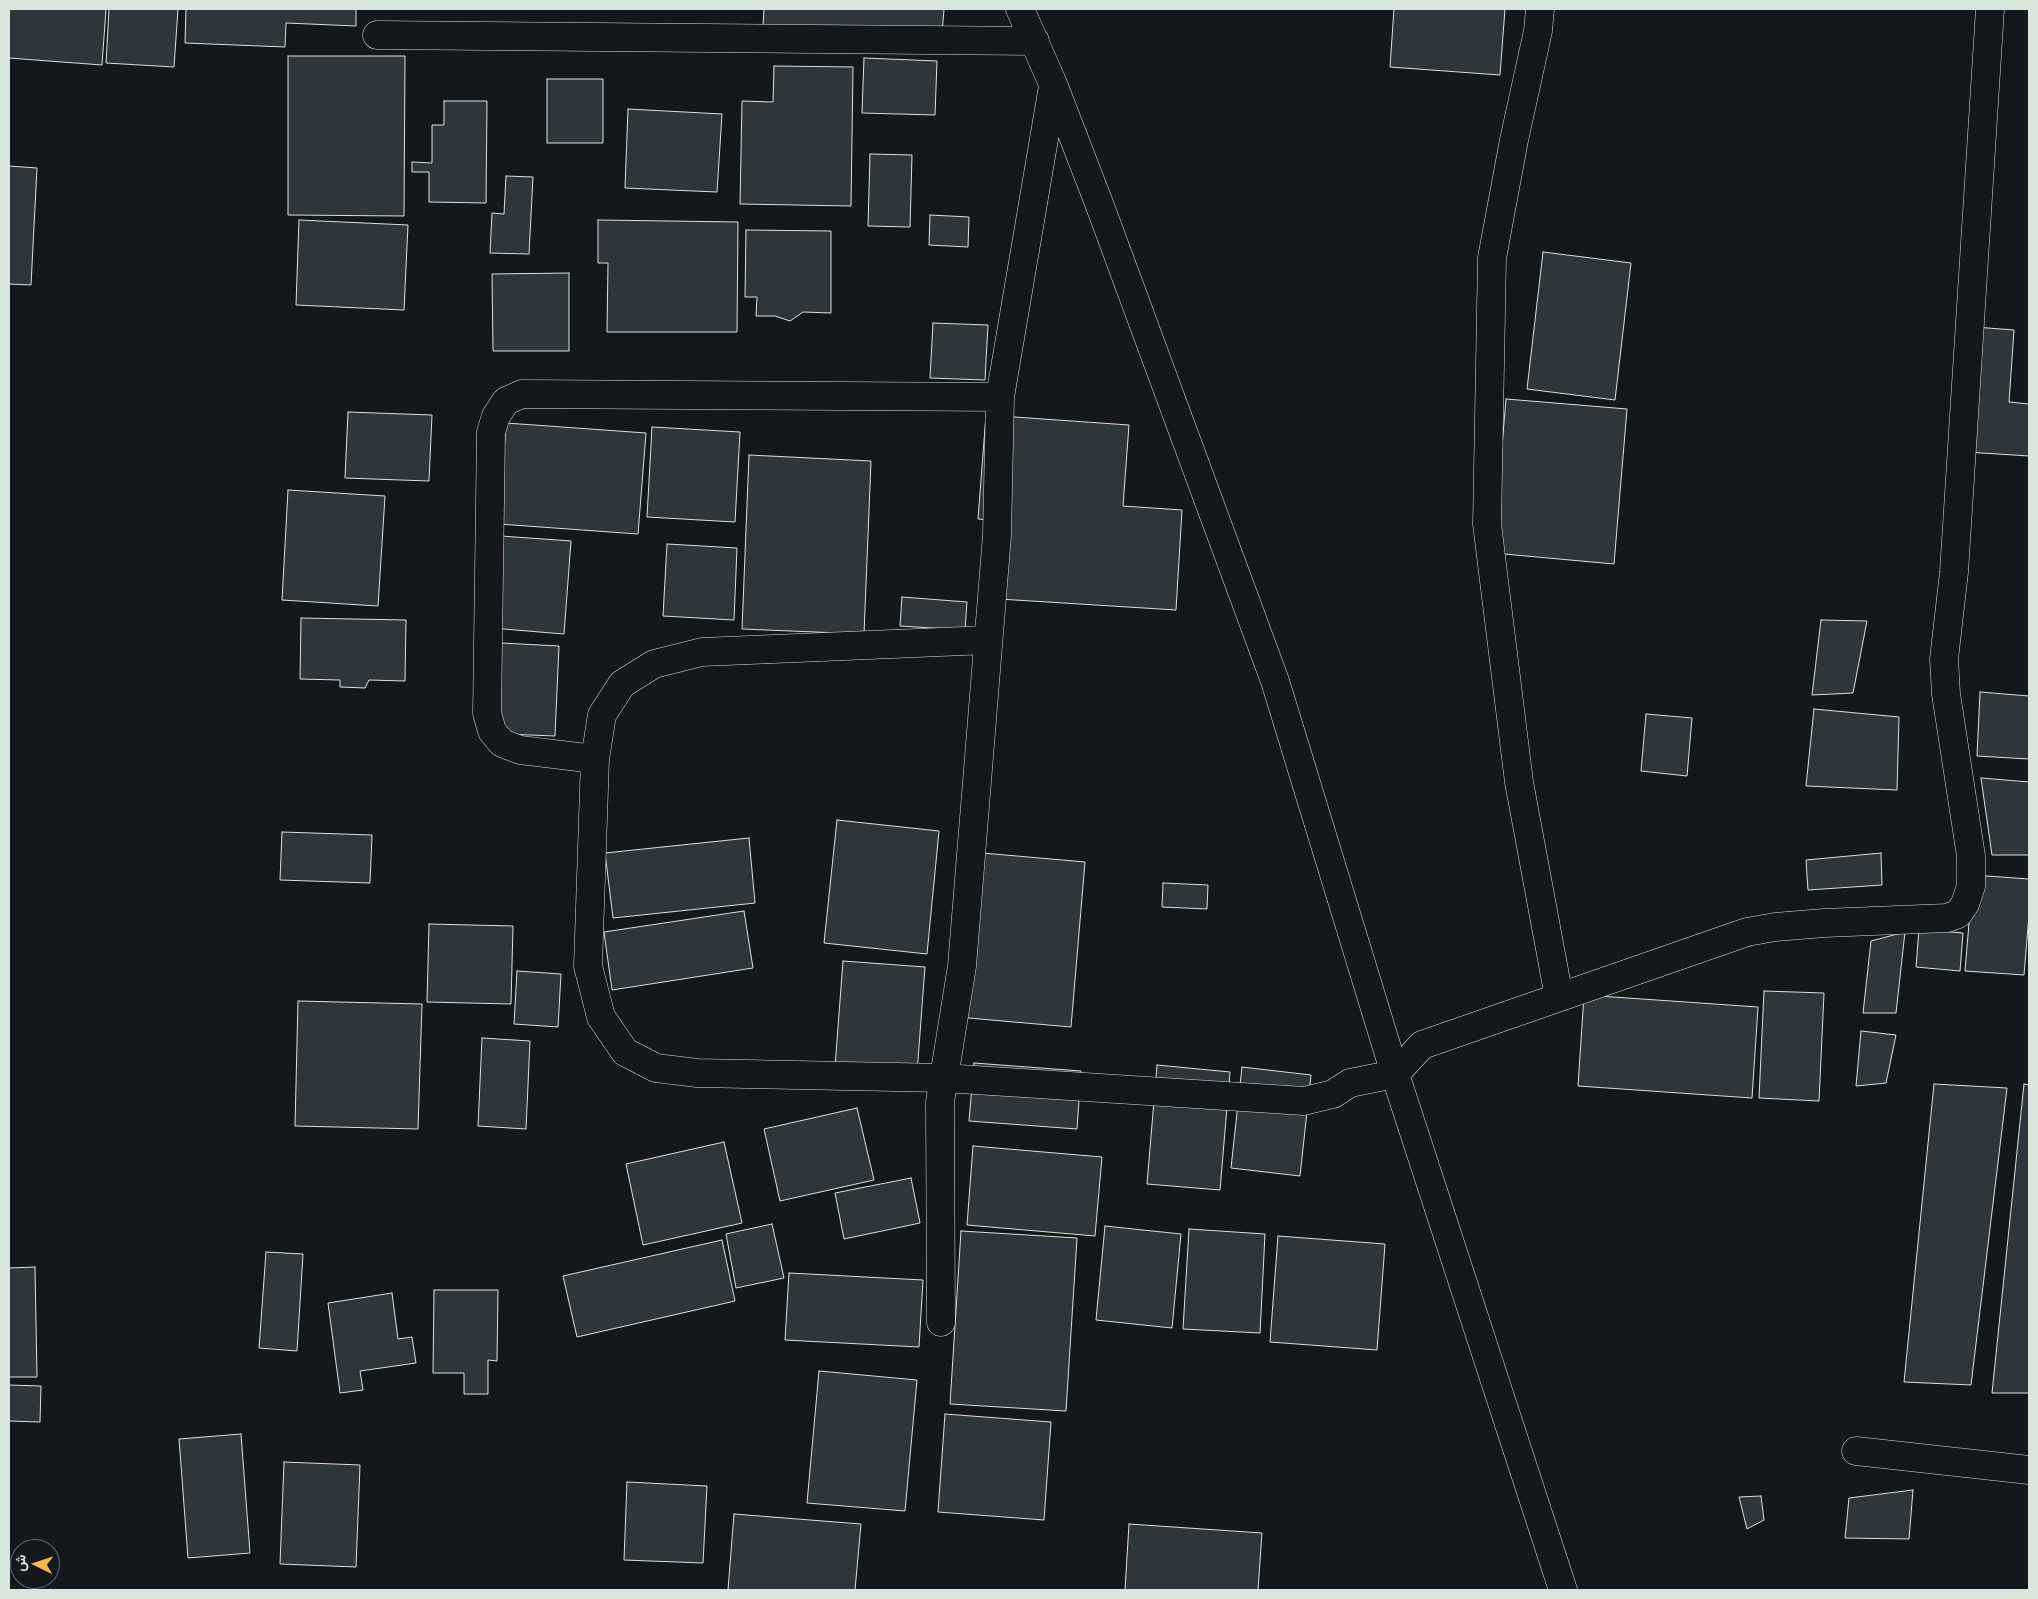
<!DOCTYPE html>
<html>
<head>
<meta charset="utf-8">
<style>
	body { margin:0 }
	#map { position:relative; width:2038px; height:1599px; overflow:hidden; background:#14181c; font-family:"Source Sans 3",Vazirmatn,sans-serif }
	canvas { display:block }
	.frame { position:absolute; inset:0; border:10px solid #d8e6dc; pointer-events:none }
	.north { position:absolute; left:10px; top:1539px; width:50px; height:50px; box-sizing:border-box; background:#14181c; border:1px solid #626a69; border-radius:50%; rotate:274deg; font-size:14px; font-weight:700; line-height:20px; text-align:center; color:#d8e6dc }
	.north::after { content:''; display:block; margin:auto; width:18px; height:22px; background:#ffb74d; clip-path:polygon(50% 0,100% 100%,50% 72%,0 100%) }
</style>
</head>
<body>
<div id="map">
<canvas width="2038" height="1599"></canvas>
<div class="frame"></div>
<div class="north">ش</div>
</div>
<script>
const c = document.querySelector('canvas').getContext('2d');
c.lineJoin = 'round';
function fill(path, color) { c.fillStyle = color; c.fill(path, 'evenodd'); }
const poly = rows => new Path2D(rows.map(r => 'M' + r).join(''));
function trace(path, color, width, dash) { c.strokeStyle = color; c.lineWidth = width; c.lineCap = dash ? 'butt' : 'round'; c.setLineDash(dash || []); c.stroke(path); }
const building = poly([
	[9,9,106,9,102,65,9,58,9,9],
	[109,9,178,9,174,67,106,63,109,9],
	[186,9,356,9,356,26,286,23,285,47,185,43,186,9],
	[764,9,944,9,942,34,763,26,764,9],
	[1394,9,1505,9,1500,75,1390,67,1394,9],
	[288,56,405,56,404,216,288,215,288,56],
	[864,58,937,61,935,115,862,113,864,58],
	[774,66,853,67,851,206,740,204,742,101,773,102,774,66],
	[547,79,603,79,603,143,547,143,547,79],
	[444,101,487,101,486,203,429,202,429,172,412,172,412,162,432,163,432,125,444,125,444,101],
	[628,109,722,114,717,192,625,188,628,109],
	[870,154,912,155,910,227,868,226,870,154],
	[9,166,37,168,31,285,9,284,9,166],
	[506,176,533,177,529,254,490,253,492,213,504,214,506,176],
	[930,215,969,217,968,247,929,245,930,215],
	[299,220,408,225,404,310,296,305,299,220],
	[598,220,738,222,737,332,607,332,608,263,598,263,598,220],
	[746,230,831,231,831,313,803,312,790,321,775,316,756,316,757,297,745,297,746,230],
	[1543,252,1631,263,1615,400,1527,389,1543,252],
	[569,273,569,351,493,351,492,274,569,273],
	[933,323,988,325,985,380,930,378,933,323],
	[1975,327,2014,330,2009,402,2029,404,2029,456,1966,452,1975,327],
	[1506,399,1627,409,1614,564,1493,553,1506,399],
	[348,412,432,415,429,481,345,478,348,412],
	[986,415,1129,425,1123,506,1182,510,1176,610,999,599,1004,521,978,519,986,415],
	[506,423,646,433,638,534,499,524,506,423],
	[652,427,740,432,735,522,647,517,652,427],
	[749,455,871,461,864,634,742,629,749,455],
	[288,490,385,496,378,606,282,600,288,490],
	[487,535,571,541,564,634,479,627,487,535],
	[667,544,737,548,734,620,663,616,667,544],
	[902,597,967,602,965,630,900,626,902,597],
	[301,618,406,620,405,681,369,680,365,688,340,687,340,680,300,679,301,618],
	[1821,620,1867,621,1853,693,1812,695,1821,620],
	[482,642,559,646,555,736,478,733,482,642],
	[1980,692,2029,696,2029,759,1977,756,1980,692],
	[1814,709,1899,717,1897,790,1806,786,1814,709],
	[1646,714,1692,718,1687,776,1641,771,1646,714],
	[1981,778,2029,782,2029,855,1992,855,1981,778],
	[837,820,939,831,927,954,824,943,837,820],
	[282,832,372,835,370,883,280,880,282,832],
	[749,838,755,903,613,918,605,853,749,838],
	[971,852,1085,862,1071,1027,957,1017,971,852],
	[1881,853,1882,885,1808,890,1806,860,1881,853],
	[1973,875,2029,879,2029,915,2024,975,1965,971,1973,875],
	[1163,883,1208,885,1207,909,1162,907,1163,883],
	[744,911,753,968,612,990,604,932,744,911],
	[429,924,513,926,511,1004,427,1002,429,924],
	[1919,929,1963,933,1960,971,1916,967,1919,929],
	[1905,932,1896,1013,1863,1013,1871,941,1905,932],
	[843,961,925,967,917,1073,835,1067,843,961],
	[517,971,561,974,558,1027,514,1024,517,971],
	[1764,991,1824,993,1819,1101,1759,1098,1764,991],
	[1584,995,1758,1007,1752,1098,1578,1086,1584,995],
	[298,1001,422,1004,418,1129,295,1126,298,1001],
	[1861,1031,1896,1035,1886,1083,1856,1086,1861,1031],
	[482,1038,530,1041,526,1129,478,1126,482,1038],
	[974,1063,1081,1071,1077,1129,969,1121,974,1063],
	[1157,1065,1230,1072,1220,1190,1147,1184,1157,1065],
	[1242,1067,1311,1075,1300,1176,1231,1168,1242,1067],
	[1934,1084,2007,1088,1971,1385,1904,1382,1934,1084],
	[2024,1084,2029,1085,2029,1393,1992,1393,2024,1084],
	[857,1108,874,1180,780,1201,764,1129,857,1108],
	[724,1142,742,1223,643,1245,626,1164,724,1142],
	[973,1146,1102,1157,1095,1236,967,1225,973,1146],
	[911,1178,920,1223,844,1239,835,1193,911,1178],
	[772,1224,784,1278,736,1288,726,1234,772,1224],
	[1105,1226,1181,1234,1172,1328,1096,1320,1105,1226],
	[1189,1229,1265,1234,1260,1333,1183,1329,1189,1229],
	[961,1231,1077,1238,1066,1411,950,1404,961,1231],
	[1278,1236,1385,1244,1377,1350,1270,1342,1278,1236],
	[722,1240,735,1301,577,1337,563,1276,722,1240],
	[266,1252,303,1254,297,1351,259,1348,266,1252],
	[35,1267,37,1377,9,1377,9,1268,35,1267],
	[789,1273,923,1280,919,1347,785,1340,789,1273],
	[434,1290,498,1290,497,1361,488,1360,488,1394,464,1394,464,1373,433,1373,434,1290],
	[392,1293,398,1339,412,1337,416,1363,360,1371,363,1390,340,1393,328,1303,392,1293],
	[819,1371,917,1380,905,1511,807,1503,819,1371],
	[9,1385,41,1386,40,1422,9,1421,9,1385],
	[945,1414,1051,1422,1044,1520,938,1512,945,1414],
	[241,1434,250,1553,188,1558,179,1439,241,1434],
	[284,1462,360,1465,356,1567,280,1564,284,1462],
	[627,1482,707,1486,703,1563,624,1560,627,1482],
	[1913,1490,1909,1539,1845,1538,1849,1498,1913,1490],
	[1761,1496,1764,1520,1747,1529,1739,1497,1761,1496],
	[734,1514,861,1524,855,1590,728,1590,734,1514],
	[1129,1524,1262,1533,1258,1590,1125,1590,1129,1524]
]);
const minor = poly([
	[1020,9,1053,84,1100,206,1275,681,1395,1074,1563,1590],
	[1540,9,1538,31,1514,140,1492,258,1487,524,1519,782,1559,997],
	[377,35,1035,41],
	[988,640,702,652,654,664,622,684,602,715,595,759,588,966,601,1017,625,1052,656,1068,697,1073,944,1078,1304,1101,1333,1094,1350,1083,1395,1074,1422,1045,1747,932,1775,927,1824,923,1947,918,1958,914,1965,904,1971,886,1971,856,1946,694,1944,659,1954,572,1990,9],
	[595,759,520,750,502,743,492,731,487,713,491,432,496,416,506,401,522,394,1000,397],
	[941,1322,940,1102,962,966,997,535,1000,397,1053,86],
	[1856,1451,2029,1470]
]);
fill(building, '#2c363c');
trace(building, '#d8e6dc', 1);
trace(minor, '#d8e6dc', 29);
trace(minor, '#14181c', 28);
</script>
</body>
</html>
